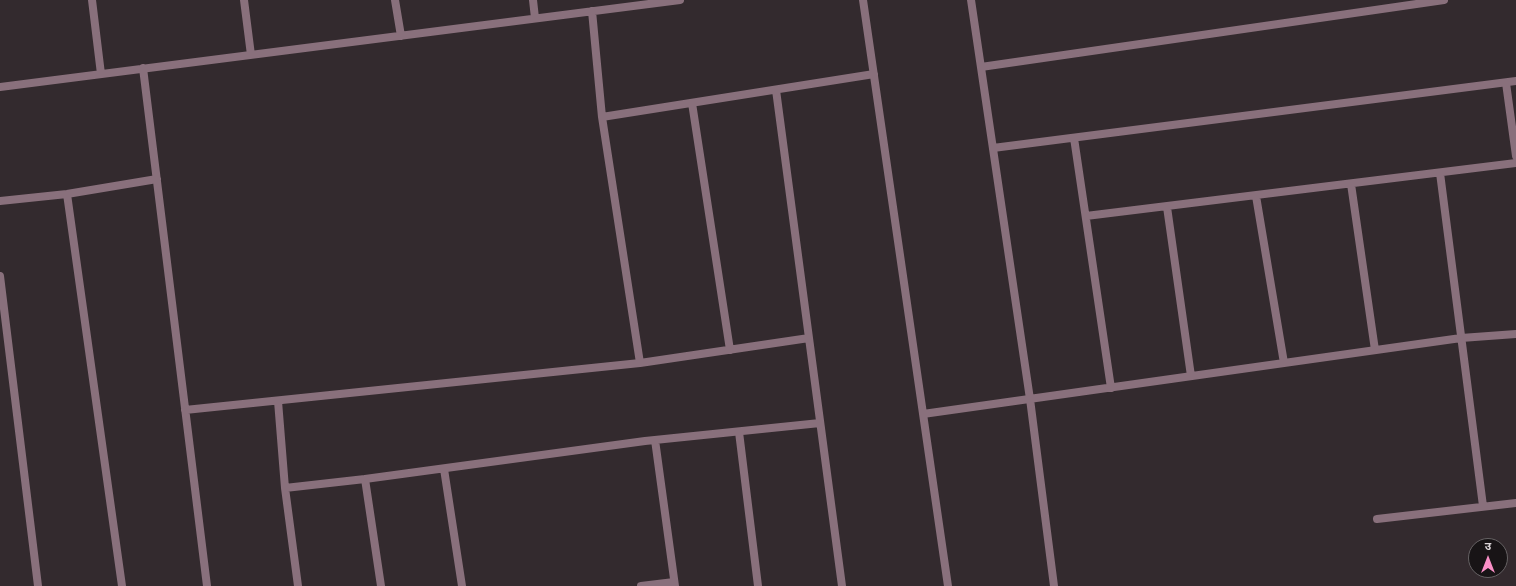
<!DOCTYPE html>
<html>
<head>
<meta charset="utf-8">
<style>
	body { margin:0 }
	#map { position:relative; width:1516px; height:586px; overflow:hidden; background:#332a2e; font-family:Rubik,"Noto Sans Devanagari",sans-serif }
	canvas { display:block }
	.north { position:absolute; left:1468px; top:538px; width:40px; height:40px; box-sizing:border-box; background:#181416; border:1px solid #666264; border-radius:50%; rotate:0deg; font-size:11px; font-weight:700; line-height:16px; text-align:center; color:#dcd6d9 }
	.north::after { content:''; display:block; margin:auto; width:14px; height:18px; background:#fa8fc7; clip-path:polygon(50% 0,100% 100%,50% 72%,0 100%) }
</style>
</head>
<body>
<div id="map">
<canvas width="1516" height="586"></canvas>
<div class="north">उ</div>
</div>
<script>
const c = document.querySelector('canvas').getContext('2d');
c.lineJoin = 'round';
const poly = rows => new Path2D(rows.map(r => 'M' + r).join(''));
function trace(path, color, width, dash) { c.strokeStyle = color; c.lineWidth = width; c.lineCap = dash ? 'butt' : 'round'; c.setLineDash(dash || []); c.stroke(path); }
const street = poly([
	[92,0,101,74],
	[244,0,251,55],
	[395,0,401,36],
	[533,0,535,18],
	[863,0,948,586],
	[971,0,1030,399,1054,586],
	[592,11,602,117,640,363],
	[981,67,1444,0],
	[143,68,207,586],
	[1506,83,1516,156],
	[0,87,680,0],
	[776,90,842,586],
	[692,103,730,350],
	[602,117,874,74],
	[1074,138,1111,388],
	[993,148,1516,81],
	[1440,173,1483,506],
	[1351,184,1375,350],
	[67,194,122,586],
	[1256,196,1284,363],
	[0,201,67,194,157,179],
	[1167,207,1191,376],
	[1086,216,1516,163],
	[0,276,38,586],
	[278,401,285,488,298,586],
	[185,410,640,363,809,338],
	[923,414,1461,338,1516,334],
	[739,432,758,586],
	[655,440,675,586],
	[444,469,462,586],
	[365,479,381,586],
	[285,488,365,479,645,441,820,423],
	[1377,519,1516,503],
	[641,586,674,582]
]);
trace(street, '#89707c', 8);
</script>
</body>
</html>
